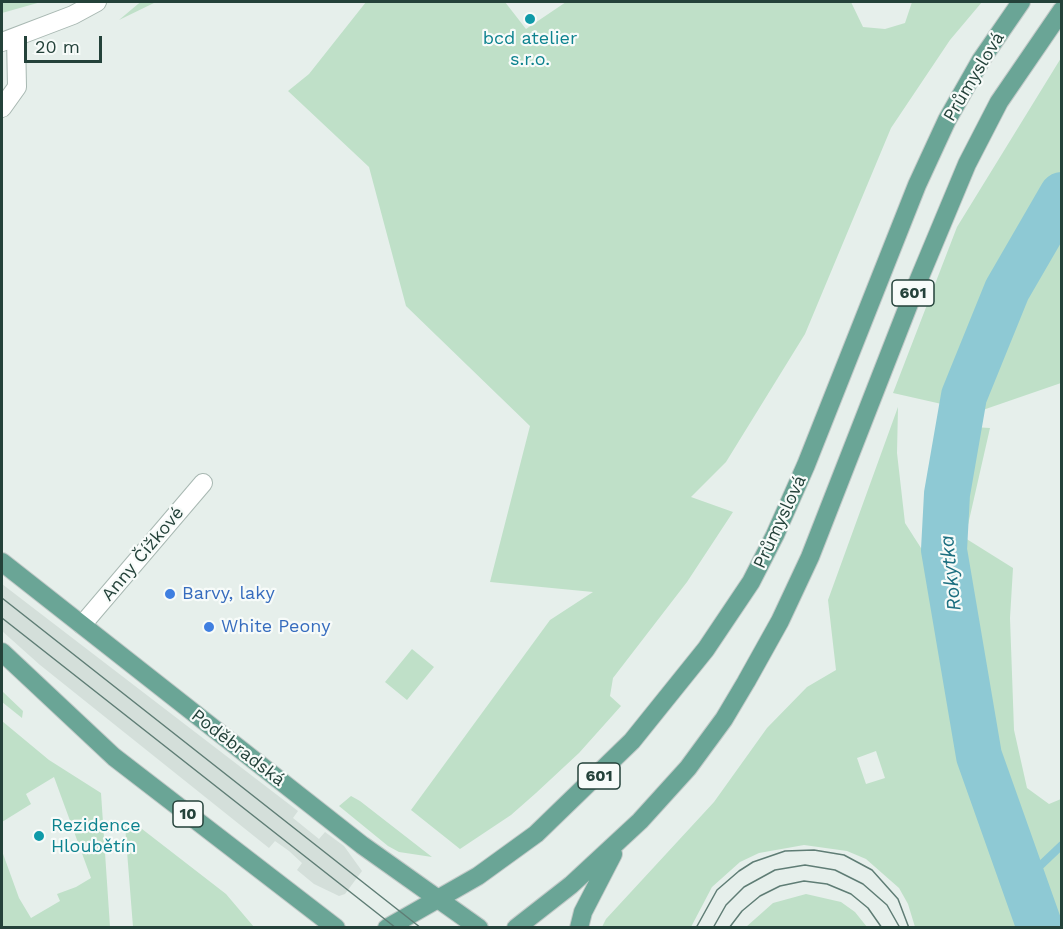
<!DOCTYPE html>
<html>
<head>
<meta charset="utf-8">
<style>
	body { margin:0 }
	#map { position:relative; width:1063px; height:929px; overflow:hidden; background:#e6efeb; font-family:"Work Sans",sans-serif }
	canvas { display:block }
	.frame { position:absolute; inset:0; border:3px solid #24423a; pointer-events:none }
	.scale { position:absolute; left:24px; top:36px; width:78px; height:27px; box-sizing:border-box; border:3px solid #24423a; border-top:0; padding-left:8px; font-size:18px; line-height:21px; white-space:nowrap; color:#24423a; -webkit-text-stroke:4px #f7fbf9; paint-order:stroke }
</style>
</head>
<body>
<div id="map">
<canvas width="1063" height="929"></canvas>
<div class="frame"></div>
<div class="scale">20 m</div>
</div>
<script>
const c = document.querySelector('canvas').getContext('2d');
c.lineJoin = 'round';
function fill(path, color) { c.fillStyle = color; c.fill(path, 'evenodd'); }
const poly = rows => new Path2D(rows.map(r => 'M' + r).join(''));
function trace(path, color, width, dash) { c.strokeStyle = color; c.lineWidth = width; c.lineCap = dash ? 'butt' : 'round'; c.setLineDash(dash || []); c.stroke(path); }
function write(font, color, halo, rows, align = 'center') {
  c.font = font + ' "Work Sans",sans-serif'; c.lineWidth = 4.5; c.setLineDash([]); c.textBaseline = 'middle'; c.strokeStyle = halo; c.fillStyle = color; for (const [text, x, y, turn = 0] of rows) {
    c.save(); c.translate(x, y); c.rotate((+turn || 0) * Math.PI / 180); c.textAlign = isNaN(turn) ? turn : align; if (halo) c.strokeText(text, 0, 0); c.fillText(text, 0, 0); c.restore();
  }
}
const built = poly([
	[2,584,298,811,293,818,319,839,325,832,344,846,362,871,345,894,339,896,314,884,297,870,302,863,289,851,275,841,269,848,40,665,2,631]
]);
const green = poly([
	[2,2,41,2,2,13],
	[141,2,156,2,119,20,138,4],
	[366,2,505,2,526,29,566,2,851,2,863,27,885,29,905,23,912,2,982,2,950,40,891,128,805,334,726,462,691,497,733,512,687,582,613,678,610,696,621,706,579,753,536,793,511,815,460,849,411,810,550,620,593,592,490,582,530,426,406,306,369,167,288,91,309,74],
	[1061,58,1061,383,977,412,893,393,957,227],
	[898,407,897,453,905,523,928,559,960,720,1003,858,1029,927,915,927,908,904,899,888,866,859,847,851,804,845,759,853,740,862,712,887,691,927,602,927,606,919,714,802,767,728,807,687,836,670,828,600],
	[876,751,885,778,866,784,857,758],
	[973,427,990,428,965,538,1013,568,1010,618,1014,730,1027,788,1049,804,1061,799,1061,927,1051,927,1001,788,956,582,951,520],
	[412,649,434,667,407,700,385,682],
	[2,691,23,711,22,718,2,702],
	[2,721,49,760,101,793,110,927,2,927,2,851,19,898,31,918,60,901,57,894,76,887,91,878,54,777,26,794,31,804,2,822],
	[351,796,360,801,432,857,399,852,388,846,339,806],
	[133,822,226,894,254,927,133,927,125,826],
	[806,894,841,902,855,912,867,927,746,927,773,903]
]);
const stream = poly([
	[1024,881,1062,845]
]);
const river = poly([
	[1040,928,979,756,944,550,947,494,964,396,1007,290,1062,195]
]);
const minor = poly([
	[2,42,73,15,97,2],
	[2,108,17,87,16,38],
	[82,625,203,483]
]);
const major = poly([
	[2,562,362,845,479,928],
	[2,652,114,757,336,928],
	[387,928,478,876,536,834,632,741,706,649,751,582,775,535,806,465,917,185,947,120,981,60,1021,2],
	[516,928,571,885,640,821,688,768,724,719,746,682,780,621,810,557,914,291,967,164,999,102,1062,10],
	[579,928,583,912,613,854]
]);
const tram = poly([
	[2,598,421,928],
	[2,618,396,928],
	[696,928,717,890,739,871,753,862,785,851,814,850,844,855,872,870,898,899,909,928],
	[713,928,726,905,744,887,775,870,805,865,835,870,863,884,887,905,900,928],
	[729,928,742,911,760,896,780,886,804,881,827,884,851,894,868,908,882,928]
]);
const markers = [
	[530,19,6,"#0f9aa8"],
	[170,594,6,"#3f7fe0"],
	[209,627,6,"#3f7fe0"],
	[39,836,6,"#0f9aa8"]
];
const shields = [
	[913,293,42],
	[599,776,42],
	[188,814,30]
];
const shieldNames = [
	["601",913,293],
	["601",599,776],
	["10",188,814]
];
const cultureNames = [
	["bcd atelier",530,39],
	["s.r.o.",530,60],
	["Rezidence",51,826,"left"],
	["Hloubětín",51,847,"left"]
];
const streetNames = [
	["Průmyslová",974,77,-59],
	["Průmyslová",780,522,-65],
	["Anny Čížkové",143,554,-50],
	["Poděbradská",238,748,38]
];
const shopNames = [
	["Barvy, laky",182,594],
	["White Peony",221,627]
];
const waterNames = [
	["Rokytka",951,573,-96]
];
fill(built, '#d4dfda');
fill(green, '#bfe0c8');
trace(stream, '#8ec9d4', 8);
trace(river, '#8ec9d4', 46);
trace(minor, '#a8b8b2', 20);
trace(major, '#c2cac8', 20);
trace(minor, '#fff', 18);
trace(major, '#6aa596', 18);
trace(tram, '#5f7d75', 1.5);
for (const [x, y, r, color] of markers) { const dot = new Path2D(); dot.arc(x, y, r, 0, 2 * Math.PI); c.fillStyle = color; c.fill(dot); trace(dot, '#f7fbf9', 2); }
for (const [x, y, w] of shields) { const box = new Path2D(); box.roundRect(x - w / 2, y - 13, w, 26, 4.5); c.fillStyle = '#f7fbf9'; c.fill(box); trace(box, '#24423a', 1.5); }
write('bold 16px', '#24423a', null, shieldNames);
write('18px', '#0d838f', '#f7fbf9', cultureNames);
write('18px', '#24423a', '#f7fbf9', streetNames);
write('18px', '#366cbe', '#f7fbf9', shopNames, 'left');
write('italic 20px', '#1c6f80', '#f7fbf9', waterNames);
</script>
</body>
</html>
